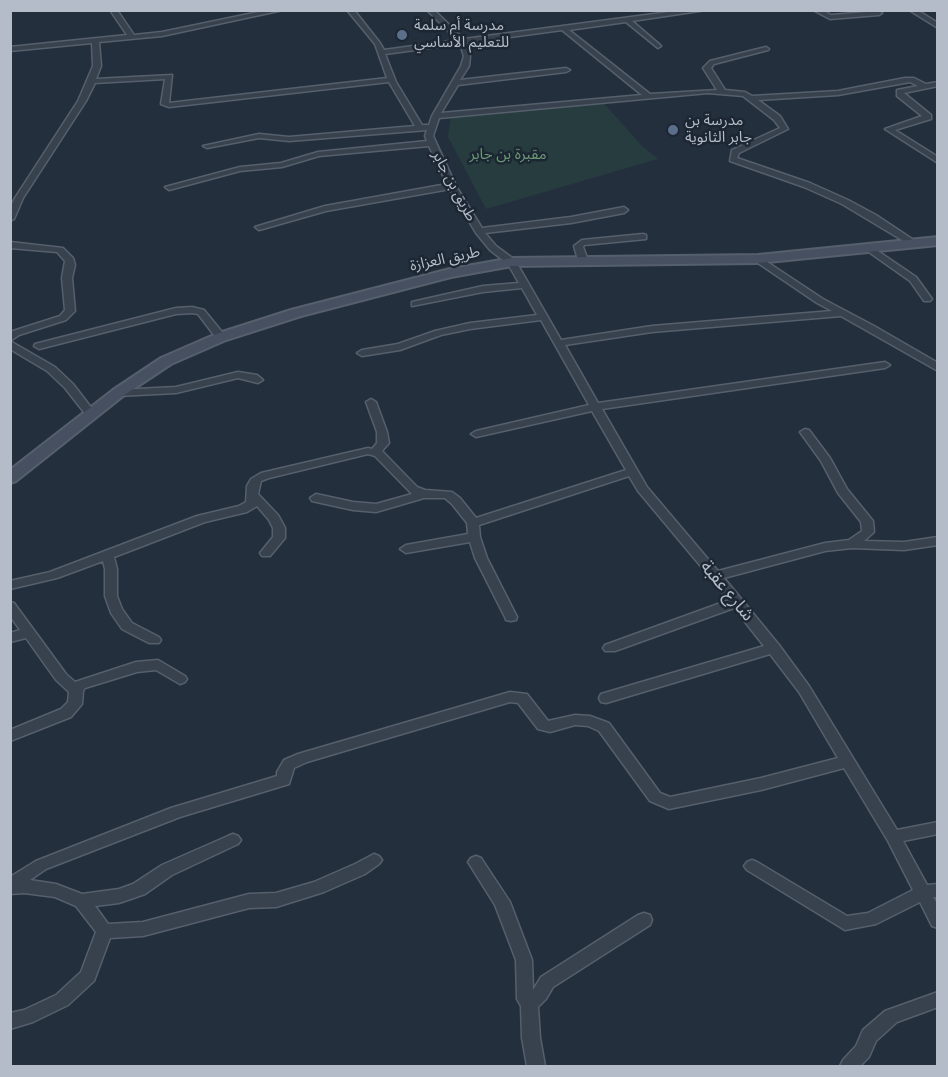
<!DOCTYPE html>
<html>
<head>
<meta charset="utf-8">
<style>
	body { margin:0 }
	#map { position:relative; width:948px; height:1077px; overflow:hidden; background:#242f3e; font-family:"IBM Plex Sans",sans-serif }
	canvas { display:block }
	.frame { position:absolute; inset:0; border:12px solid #b4bcc9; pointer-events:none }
</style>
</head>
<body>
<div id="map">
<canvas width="948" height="1077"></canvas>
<div class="frame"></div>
</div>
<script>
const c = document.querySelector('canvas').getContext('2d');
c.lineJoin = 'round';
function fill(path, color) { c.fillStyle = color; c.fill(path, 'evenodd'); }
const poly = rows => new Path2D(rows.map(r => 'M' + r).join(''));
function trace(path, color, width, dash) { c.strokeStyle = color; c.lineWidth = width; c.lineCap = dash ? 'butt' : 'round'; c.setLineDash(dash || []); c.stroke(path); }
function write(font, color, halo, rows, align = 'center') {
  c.font = font + ' "IBM Plex Sans","Noto Sans Arabic",sans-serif'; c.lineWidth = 5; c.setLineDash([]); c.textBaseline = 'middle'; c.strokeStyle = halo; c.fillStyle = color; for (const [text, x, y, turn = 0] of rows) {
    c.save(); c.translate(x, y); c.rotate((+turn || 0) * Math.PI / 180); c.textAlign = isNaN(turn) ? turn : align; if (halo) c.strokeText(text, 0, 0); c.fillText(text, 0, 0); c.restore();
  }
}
const green = poly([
	[601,100,642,146,658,159,486,209,448,137,451,115]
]);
const street = poly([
	[110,10,117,10,134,35,162,32,268,10,283,10,162,36,99,42,101,66,96,79,172,75,169,103,387,78,375,44,347,10,354,10,380,43,384,50,457,40,427,10,434,10,464,39,684,10,706,10,632,21,660,45,661,46,658,48,626,22,569,30,650,94,717,90,703,68,710,61,766,47,769,49,768,50,714,64,711,68,725,90,745,92,752,96,838,91,905,78,914,78,926,84,938,82,938,86,904,93,931,115,931,119,895,130,938,157,938,163,885,129,922,116,897,96,897,90,918,86,910,82,838,95,758,100,780,116,788,129,739,153,737,158,810,183,848,200,876,215,915,241,916,243,912,246,842,204,804,187,730,161,732,150,780,128,774,120,743,96,708,93,439,118,433,136,456,186,482,228,571,217,624,207,628,210,624,213,571,223,485,233,496,246,515,260,561,340,652,326,832,311,817,303,755,261,753,259,758,256,823,299,874,326,938,363,938,371,841,316,652,332,565,345,598,403,885,362,890,365,885,368,602,409,647,487,718,571,825,543,849,540,862,531,861,522,838,493,821,461,800,432,805,429,809,430,830,458,847,489,873,521,874,532,864,541,904,542,938,537,938,545,904,550,852,548,825,551,724,578,779,645,809,686,897,830,938,822,938,834,903,841,927,885,938,884,938,897,933,897,938,905,938,928,932,926,920,902,876,924,845,930,747,870,744,866,747,862,752,860,757,862,847,916,868,913,913,890,888,841,844,768,761,790,669,809,650,801,599,731,588,726,575,725,550,732,538,729,518,703,510,702,307,762,294,768,289,784,180,817,46,869,30,880,56,884,82,894,119,889,133,884,162,865,228,836,233,834,238,836,241,840,238,844,172,875,145,894,119,903,95,906,108,924,143,922,249,894,276,893,314,882,355,864,374,854,379,856,382,860,379,864,365,874,324,892,276,907,249,908,143,936,110,938,94,981,68,1005,33,1022,10,1029,10,1013,24,1010,56,995,81,972,96,932,76,906,55,897,24,893,10,894,10,877,36,861,171,808,277,776,277,772,284,760,298,754,510,692,527,694,548,721,575,715,590,716,609,723,660,793,670,797,761,778,838,758,799,692,770,654,606,703,601,702,599,698,601,694,764,646,734,608,615,651,605,651,603,648,605,645,729,600,638,491,629,476,479,525,480,537,487,558,517,617,516,620,511,621,506,620,505,617,475,558,470,542,406,553,400,549,406,545,468,534,467,523,452,504,445,498,424,498,376,512,353,510,312,501,310,498,316,494,353,502,376,504,412,494,375,456,368,454,269,478,261,481,258,494,278,515,285,528,285,538,270,556,262,556,260,553,273,537,273,528,269,520,257,506,247,512,205,522,114,557,117,569,117,596,122,609,132,623,159,637,161,640,159,643,149,643,122,629,111,613,105,596,105,569,103,561,57,578,10,589,10,581,50,572,197,516,239,506,246,502,247,486,251,479,261,473,368,448,372,449,377,443,377,432,366,402,371,399,376,402,387,432,389,443,382,451,417,487,425,490,452,492,460,498,476,518,626,470,592,411,476,437,471,434,476,431,589,405,541,320,470,329,441,335,400,350,362,356,357,353,362,350,398,344,435,331,470,323,537,315,522,288,483,292,412,306,412,302,483,286,519,283,508,264,490,250,476,233,450,189,326,211,259,230,255,227,325,206,447,184,429,146,319,156,282,167,240,171,169,190,165,187,240,167,281,163,318,152,427,141,425,136,427,130,289,141,259,138,207,148,203,146,259,134,289,137,415,126,389,82,169,107,161,104,165,79,95,83,86,101,23,198,14,219,10,221,10,208,15,198,78,101,93,66,92,43,10,51,10,47,127,35,110,10],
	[562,30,642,95,441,113,458,85,566,72,570,70,566,68,460,80,469,66,470,56,466,43,562,30],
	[460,44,464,56,461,66,432,116,429,125,422,125,396,82,385,54,460,44],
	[813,10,822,10,831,15,879,11,882,13,879,15,830,19,813,10],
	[909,10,917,10,938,23,938,28,909,10],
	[643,234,646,235,646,239,584,245,583,247,588,260,583,263,578,260,574,246,582,240,643,234],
	[10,242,63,248,73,258,75,265,72,278,75,311,66,320,19,335,10,341,10,333,13,331,60,316,65,310,62,278,65,261,57,252,10,248,10,242],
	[869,245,916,277,932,299,930,301,924,301,910,281,866,250,866,246,869,245],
	[192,307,204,310,226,337,225,339,217,339,198,314,192,313,176,314,39,349,34,346,35,344,176,308,192,307],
	[10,341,55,367,73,384,96,414,95,416,87,416,65,388,47,371,10,349,10,341],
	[238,372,257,375,263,380,258,383,238,378,176,393,118,396,113,393,118,390,176,387,238,372],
	[10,602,14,603,66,674,75,682,136,662,158,660,185,676,187,679,185,682,180,684,156,670,137,672,85,688,83,691,82,704,71,717,10,741,10,730,61,709,68,702,69,692,56,680,26,638,10,642,10,633,20,630,10,616,10,602],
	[476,856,481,858,510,902,532,960,533,990,541,977,638,915,644,913,650,915,652,920,650,925,553,987,546,999,538,1007,540,1038,545,1066,527,1066,522,1038,521,1006,517,999,516,960,495,905,468,862,471,858,476,856],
	[938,992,938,1007,897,1022,876,1041,869,1057,860,1066,840,1066,843,1060,856,1046,863,1030,885,1011,938,992]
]);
const secondary = poly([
	[938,237,938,245,758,263,512,266,451,277,301,316,226,340,171,364,123,396,16,481,10,483,10,470,113,390,161,358,216,334,291,310,450,269,512,258,758,255,938,237]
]);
const markers = [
	[402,35,6,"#5c6f8a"],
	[673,130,6,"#5c6f8a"]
];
const farPoinames = [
	["مدرسة أم سلمة",414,26],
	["للتعليم الأساسي",414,43],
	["مدرسة بن",685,121],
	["جابر الثانوية",685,138]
];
const farParknames = [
	["مقبرة بن جابر",508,155]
];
const farStreetnames = [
	["طريق بن جابر",454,186,62],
	["طريق العزازة",445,259,-12]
];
const streetNames = [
	["شارع عقبة",727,591,50]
];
fill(green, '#263c3f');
trace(street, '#565f6c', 3);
trace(secondary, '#565f6c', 4);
fill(street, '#38414e');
fill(secondary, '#465061');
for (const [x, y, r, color] of markers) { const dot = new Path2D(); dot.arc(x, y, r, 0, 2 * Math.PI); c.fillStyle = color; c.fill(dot); trace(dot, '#1d2633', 2); }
write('15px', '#b4bcc9', '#1d2633', farPoinames, 'left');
write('15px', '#6b9a76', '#1d2633', farParknames);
write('15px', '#b4bcc9', '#1d2633', farStreetnames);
write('18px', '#b4bcc9', '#1d2633', streetNames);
</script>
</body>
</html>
